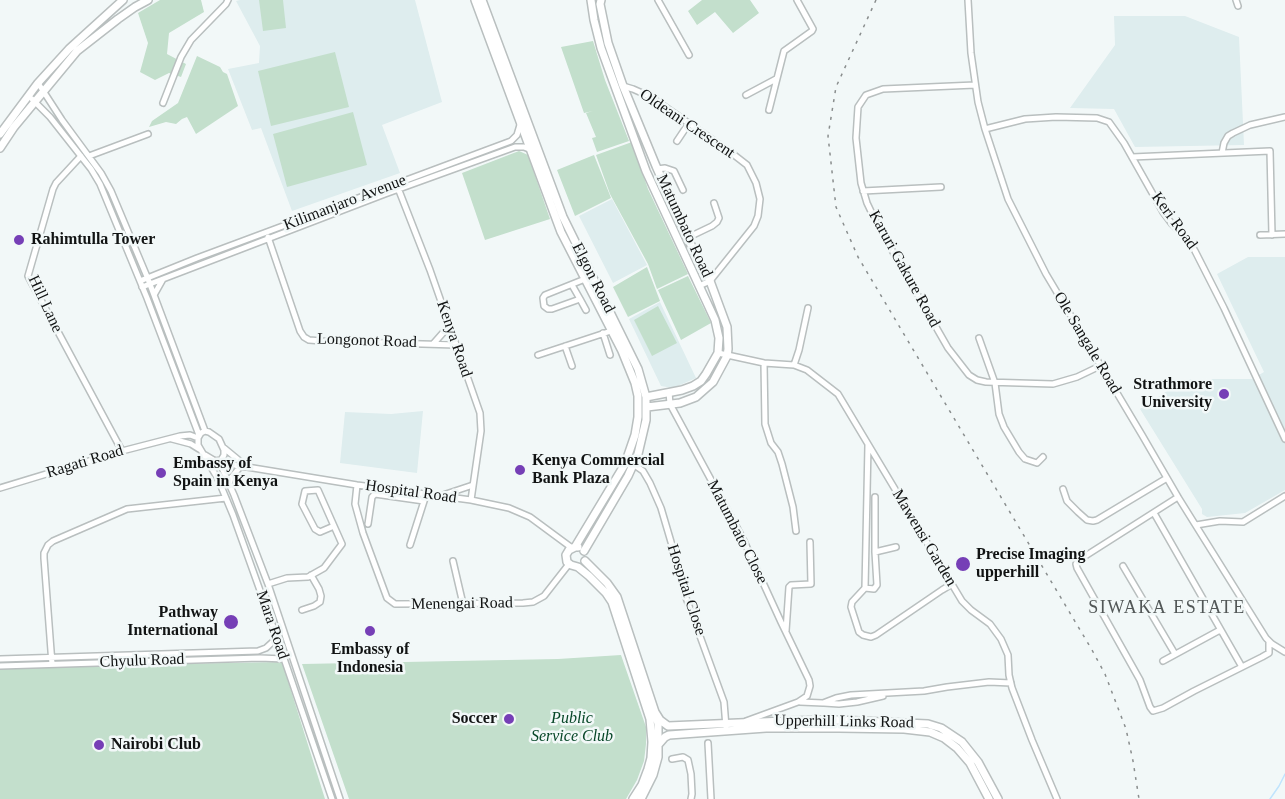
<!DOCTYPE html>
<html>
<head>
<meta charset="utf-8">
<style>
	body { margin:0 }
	canvas { display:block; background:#f2f8f8 }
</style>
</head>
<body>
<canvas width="1285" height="799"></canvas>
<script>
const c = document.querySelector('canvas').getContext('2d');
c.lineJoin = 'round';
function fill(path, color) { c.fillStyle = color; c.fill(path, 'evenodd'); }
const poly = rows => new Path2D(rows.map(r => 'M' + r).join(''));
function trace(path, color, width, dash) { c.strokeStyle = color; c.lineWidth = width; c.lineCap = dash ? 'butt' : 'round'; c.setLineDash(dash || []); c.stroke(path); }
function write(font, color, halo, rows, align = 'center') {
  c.font = font + ' "Times New Roman",serif'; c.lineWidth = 5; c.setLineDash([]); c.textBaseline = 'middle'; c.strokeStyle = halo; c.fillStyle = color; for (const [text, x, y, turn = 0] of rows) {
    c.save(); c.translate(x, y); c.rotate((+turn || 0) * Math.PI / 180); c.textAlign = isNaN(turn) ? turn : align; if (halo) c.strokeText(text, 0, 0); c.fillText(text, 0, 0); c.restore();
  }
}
const built = poly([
	[240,0,415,0,442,102,382,125,400,173,292,211,261,128,252,130,228,69,259,63,260,46,236,1],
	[1114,16,1185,16,1239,37,1244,145,1135,147,1114,109,1070,108,1115,45],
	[612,199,647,265,613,283,579,216],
	[1248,257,1285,257,1285,490,1245,513,1207,517,1202,514,1202,509,1140,409,1185,379,1252,379,1264,372,1217,274],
	[660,302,696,378,673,388,661,386,629,319],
	[423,411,417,473,340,463,345,412,391,414]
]);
const green = poly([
	[160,0,201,0,204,12,169,33,167,54,186,64,181,77,169,73,155,80,140,72,148,43,138,13],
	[283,0,286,28,263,31,259,0],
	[702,0,750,0,759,13,733,33,715,12,697,25,688,11],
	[593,41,605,80,629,141,597,152,592,138,596,137,586,113,593,111,584,113,561,47],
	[335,52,349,107,271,126,258,71],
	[197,56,220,67,223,72,227,74,238,106,196,134,187,117,182,119,176,124,166,122,149,127,152,121,178,103],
	[353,112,367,165,287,187,273,134],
	[632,142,648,189,688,274,657,289,648,264,610,194,596,155],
	[519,151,528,155,550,219,485,240,462,173],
	[594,155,611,198,575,216,557,170],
	[647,267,660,301,628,317,613,287],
	[688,276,711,323,681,340,658,290],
	[658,306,677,343,652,356,634,320],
	[621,655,646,727,646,744,644,761,637,780,626,799,349,799,302,664,558,659],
	[282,662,325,799,0,799,0,667]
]);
const stream = poly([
	[1270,799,1279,786,1285,774]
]);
const street = poly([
	[658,0,689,55],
	[968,0,971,53,978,102,985,129,1008,199,1046,274,1142,435,1178,497,1266,638,1272,644,1285,652],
	[1236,0,1238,6],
	[38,83,62,120,101,173,111,191,148,279,205,431],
	[975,85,883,89,866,95,858,107,856,138,861,183,867,203,877,224,948,348,969,375,977,380,986,382,1053,384,1077,377,1100,366],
	[623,86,633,89,651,97,729,151,747,165,756,183,760,199,758,216,754,226,710,281,699,286],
	[746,95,776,79],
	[32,99,50,117,91,169,100,184,147,298,199,435],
	[163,103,181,57,191,40,226,4,228,0],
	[769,110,784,51,812,31,813,29,797,0],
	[985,129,1025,119,1056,117,1097,118,1109,122,1124,143,1163,212,1172,224,1189,241,1195,251,1224,308,1285,439],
	[677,141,689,123],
	[1222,153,1224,143,1228,136,1233,133,1250,125,1285,117],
	[81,156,56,183,53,189,28,276,122,451],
	[89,156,148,134],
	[1132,157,1270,151,1272,235],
	[657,169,665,168,674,171,683,190],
	[398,188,430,270,480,413,481,431,471,500],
	[863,191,941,187],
	[1260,235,1285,234],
	[268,237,300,331,304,337,309,340,322,341,456,345],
	[687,238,712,226,717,222,719,218,714,203],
	[140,281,197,258,511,141,517,135,520,125],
	[572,285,580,299,552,309,548,309,544,306,543,298,545,295,585,279],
	[142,287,385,194,515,147,524,147,529,149],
	[154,295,163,279],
	[580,299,586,310],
	[603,333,610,355],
	[979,338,995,383,999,414,1004,427,1019,452,1025,459,1037,463,1043,457],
	[434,343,449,326],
	[565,346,572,366],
	[718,353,764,363,794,365,807,370,838,394,962,601,971,610,990,624,1001,639,1008,655,1009,675,1012,688,1032,740,1057,799],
	[538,355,611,331],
	[764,363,765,424,771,443,778,452,782,464,793,507,796,531],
	[794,365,799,350,808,308],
	[669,392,670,404,743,539,781,622,809,680,810,686,807,696,798,702,746,721],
	[172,439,191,444,199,449],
	[224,448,247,467],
	[205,455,215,461,221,460,240,467,247,467,357,485,471,500,509,508,530,517,572,548],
	[221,460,224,455,224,450,219,439,209,432,205,431,201,433,198,438,198,445,218,479,233,515,277,638,332,799],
	[219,461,234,495,268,584,340,799],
	[633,464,643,471,650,483,661,508,684,586,685,595,724,702,726,727],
	[229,484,231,478,240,467],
	[357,485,355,504,363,533,387,598,395,604,523,603,533,602,544,596,569,564],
	[0,488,122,451,180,436,190,435,198,438],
	[1063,489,1067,501,1078,512,1087,520,1093,521,1097,520,1167,478],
	[443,495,473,485],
	[1178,497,1079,560,1076,564,1077,568,1140,680,1150,707,1153,711,1163,708,1194,691,1262,657,1269,653,1269,642],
	[1154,513,1242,667],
	[368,524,372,497,375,494,424,501],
	[1196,525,1220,521,1243,522,1285,496],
	[410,545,425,498],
	[875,552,896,547],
	[453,561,463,604],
	[1123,566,1175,654],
	[268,584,287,578,308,577,324,568,342,544,334,526,320,532,315,529,302,504,305,491,318,490,334,526],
	[865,588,852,602,851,607,859,632,863,635,871,637,876,635,942,590,952,584],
	[865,588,868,445],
	[865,588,874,589,877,585,875,552,875,497],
	[302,610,314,606,320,602,321,596,319,589,311,575],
	[786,631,789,587,791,585,811,584,810,542],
	[0,659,258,651,266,648,277,638],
	[1163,661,1220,630],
	[52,664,44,558,44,553,48,545,53,541,127,509,226,498],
	[0,666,260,658,284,659],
	[800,702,823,703,836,698,851,695,924,691,947,687,989,682,1011,683],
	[824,703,839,704,857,702,883,696],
	[708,743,711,799],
	[672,759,683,757,688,760,691,774,692,794,691,799]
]);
const secondary = poly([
	[475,0,561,232,622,351,635,383,638,396,638,417,635,435,625,464,575,547],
	[482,0,563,217,638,369,646,397,646,420,638,454,628,476,584,551],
	[591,0,594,20,601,48,646,171,715,320,719,338,718,353,706,374,701,381,693,386,682,390,646,397],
	[601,0,600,4,608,43,623,86,656,166,691,245,710,281,727,327,728,349,727,356,713,382,696,397,680,403,647,407],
	[0,134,38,83,69,49,123,0],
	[0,148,14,127,77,51,118,19,135,7,148,0],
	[578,547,575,547,569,550,566,555,567,562,571,565,578,567,589,576,606,593,612,602,650,719,652,742,651,758,648,769,642,785,633,799],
	[585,561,607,583,617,597,655,712,658,724,658,757,653,775,641,799],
	[655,712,660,720,668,726,785,721,837,720,928,724,941,728,962,742,978,762,998,799],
	[658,745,665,737,669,735,766,728,839,728,904,729,930,732,944,738,957,748,970,763,989,799]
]);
const rail = poly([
	[876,0,836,87,828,136,836,207,858,257,1092,650,1105,674,1126,729,1133,761,1139,799]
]);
const markers = [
	[19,240,6,"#763fb6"],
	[1224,394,6,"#763fb6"],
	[520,470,6,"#763fb6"],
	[161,473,6,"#763fb6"],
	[963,564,8,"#763fb6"],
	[231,622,8,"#763fb6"],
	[370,631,6,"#763fb6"],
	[509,719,6,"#763fb6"],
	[99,745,6,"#763fb6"]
];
const streetNames = [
	["Oldeani Crescent",687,124,34],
	["Kilimanjaro Avenue",345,203,-21],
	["Keri Road",1174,221,54],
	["Matumbato Road",684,226,65],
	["Karuri Gakure Road",904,269,61],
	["Elgon Road",593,278,63],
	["Hill Lane",45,304,65],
	["Kenya Road",454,339,71],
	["Longonot Road",367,341,2],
	["Ole Sangale Road",1087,343,59],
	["Ragati Road",85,462,-17],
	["Hospital Road",411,492,8],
	["Matumbato Close",737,532,63],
	["Mawensi Garden",924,538,59],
	["Hospital Close",686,590,72],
	["Menengai Road",462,604,-1],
	["Mara Road",272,625,71],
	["Chyulu Road",142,661,-2],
	["Upperhill Links Road",844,722,1]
];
const poiNames = [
	["Rahimtulla Tower",31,240],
	["Strathmore",1212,385,"right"],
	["University",1212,403,"right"],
	["Kenya Commercial",532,461],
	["Bank Plaza",532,479],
	["Embassy of",173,464],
	["Spain in Kenya",173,482],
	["Precise Imaging",976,555],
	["upperhill",976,573],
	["Pathway",218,613,"right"],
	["International",218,631,"right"],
	["Embassy of",370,650,"center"],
	["Indonesia",370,668,"center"],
	["Soccer",497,719,"right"],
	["Nairobi Club",111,745]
];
const parkNames = [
	["Public",572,719],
	["Service Club",572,737]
];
const neighbourhoodNames = [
	["SIWAKA ESTATE",1167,608]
];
fill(built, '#deedee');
fill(green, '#c3dfcc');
trace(stream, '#c0e4fd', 1.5);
trace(street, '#b9bfbf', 8);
trace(secondary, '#b9bfbf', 10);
trace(street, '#fff', 5);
trace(secondary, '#fff', 7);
trace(rail, '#8a8e8e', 1.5, [3, 6]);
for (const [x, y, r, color] of markers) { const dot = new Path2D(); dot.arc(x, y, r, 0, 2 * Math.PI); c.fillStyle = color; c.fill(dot); trace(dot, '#f2f8f8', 2); }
write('16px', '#111313', '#f2f8f8', streetNames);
write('bold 16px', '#111313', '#f2f8f8', poiNames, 'left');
write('italic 16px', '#074728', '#f2f8f8', parkNames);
c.letterSpacing = '1.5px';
write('18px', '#525757', '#f2f8f8', neighbourhoodNames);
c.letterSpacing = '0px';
</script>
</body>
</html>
